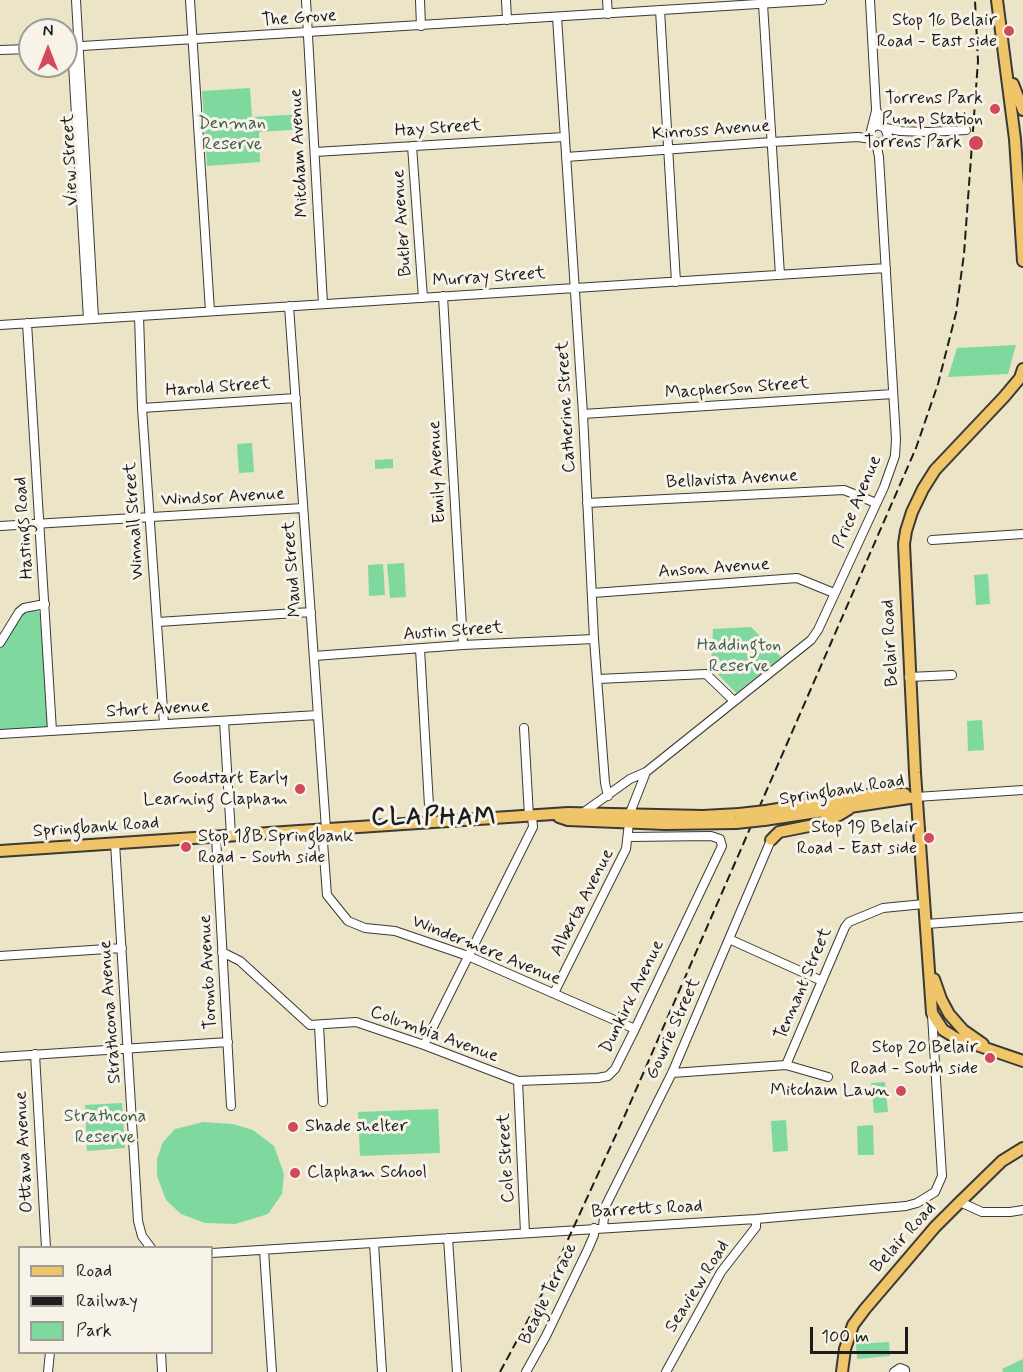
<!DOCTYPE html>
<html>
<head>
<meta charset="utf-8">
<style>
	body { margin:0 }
	#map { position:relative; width:1023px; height:1372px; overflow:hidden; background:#ece4c6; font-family:Mynerve,sans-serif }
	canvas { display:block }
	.legend { position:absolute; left:18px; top:1246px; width:195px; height:108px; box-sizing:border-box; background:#f7f3e8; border:2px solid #9f9d96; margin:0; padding:8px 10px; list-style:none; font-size:18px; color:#1c1c1c }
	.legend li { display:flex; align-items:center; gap:12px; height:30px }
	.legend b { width:30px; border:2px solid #9f9d96 }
	.north { position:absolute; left:18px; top:18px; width:60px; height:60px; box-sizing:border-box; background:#f7f3e8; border:2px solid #9f9d96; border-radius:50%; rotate:0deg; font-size:16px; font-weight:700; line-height:24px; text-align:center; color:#1c1c1c }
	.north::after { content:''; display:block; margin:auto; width:21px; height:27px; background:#d1495b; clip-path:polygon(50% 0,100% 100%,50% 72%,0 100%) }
	.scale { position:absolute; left:810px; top:1327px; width:98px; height:27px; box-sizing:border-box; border:3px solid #1c1c1c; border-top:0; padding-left:8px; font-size:18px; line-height:21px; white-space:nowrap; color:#1c1c1c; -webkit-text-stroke:4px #f7f3e8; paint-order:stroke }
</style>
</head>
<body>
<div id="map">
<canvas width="1023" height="1372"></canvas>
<ul class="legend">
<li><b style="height:8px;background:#f0c469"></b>Road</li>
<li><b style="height:8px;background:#1c1c1c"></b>Railway</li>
<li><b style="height:16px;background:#7fd89e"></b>Park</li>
</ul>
<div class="north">N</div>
<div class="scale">100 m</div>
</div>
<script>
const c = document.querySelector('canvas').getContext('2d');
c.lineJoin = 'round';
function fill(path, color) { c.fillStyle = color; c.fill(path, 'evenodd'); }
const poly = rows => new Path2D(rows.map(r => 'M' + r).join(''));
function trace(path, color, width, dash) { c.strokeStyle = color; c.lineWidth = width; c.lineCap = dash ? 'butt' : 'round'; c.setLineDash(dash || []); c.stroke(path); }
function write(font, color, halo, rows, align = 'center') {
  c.font = font + ' Mynerve,sans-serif'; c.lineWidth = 6; c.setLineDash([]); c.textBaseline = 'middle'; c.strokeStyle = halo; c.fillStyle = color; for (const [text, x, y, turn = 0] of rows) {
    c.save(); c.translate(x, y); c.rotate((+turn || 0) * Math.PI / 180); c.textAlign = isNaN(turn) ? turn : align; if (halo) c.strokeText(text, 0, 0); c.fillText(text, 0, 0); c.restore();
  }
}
const green = poly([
	[250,88,252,117,303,114,304,129,259,132,260,162,207,166,202,91],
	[1016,345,1008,374,948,377,957,348],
	[252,443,254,472,239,473,237,444],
	[393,459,393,468,375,469,375,460],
	[404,563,406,597,390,598,387,564],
	[383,564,385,595,369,596,368,565],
	[988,574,990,604,976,605,974,575],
	[35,609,40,613,48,730,0,732,0,648,20,615],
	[751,627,781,657,736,693,711,667,713,629],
	[982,720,984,750,968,751,967,721],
	[885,1082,888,1112,874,1113,871,1083],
	[122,1103,125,1148,87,1151,85,1105],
	[438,1109,440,1153,360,1156,358,1112],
	[786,1120,788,1151,773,1152,771,1121],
	[203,1122,233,1124,253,1130,274,1146,284,1174,282,1194,268,1214,235,1224,205,1223,181,1214,166,1200,157,1176,157,1159,163,1142,175,1129],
	[873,1125,874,1155,858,1155,857,1126],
	[889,1342,890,1356,857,1359,856,1344],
	[1023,1359,1023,1372,1003,1372,1002,1369]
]);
const minor = poly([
	[76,0,94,318],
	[190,0,210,311],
	[306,0,323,304],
	[420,0,421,26],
	[506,0,507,20],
	[607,0,608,14],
	[870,0,876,109,882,125],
	[763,4,780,275],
	[660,10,676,282],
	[557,17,583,414,594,639,605,783,608,796],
	[66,47,822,0],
	[72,47,88,319],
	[0,50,30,49],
	[873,127,878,125,885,128,888,136,885,141,877,143,872,140,870,135,876,111],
	[886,128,900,131,928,132,966,130],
	[412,146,423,298],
	[315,152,564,137],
	[566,157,772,142,858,137,871,139],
	[443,296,463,645],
	[289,306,326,829],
	[139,316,142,408,164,724],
	[27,323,52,731],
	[0,325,886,268],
	[142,408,296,398],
	[583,414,893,394],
	[587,503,844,490,876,503],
	[0,526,303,508],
	[932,540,1023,534],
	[593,593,797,578,834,593],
	[158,622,311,612],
	[0,643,19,612,24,608,45,604],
	[420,649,430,823],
	[314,656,463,645,594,639],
	[909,677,952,675],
	[598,679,706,674,734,701],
	[224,721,231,835],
	[524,728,529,816],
	[0,734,318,715],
	[916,797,1023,790],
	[584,812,630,779,646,772,811,640,818,630,884,487,895,456,896,439,879,157,876,142],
	[630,813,646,772],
	[322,829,327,895,348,921,365,928,395,931,468,956,635,1029],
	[216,836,231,1106],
	[115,843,138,1221,142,1236,151,1248],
	[926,924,1023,917],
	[729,939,822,981],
	[222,952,240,961,310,1025,356,1022,424,1045,518,1081,598,1078,608,1076,615,1069,635,1029,722,846,720,839,711,836,628,837],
	[0,956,122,948],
	[554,993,626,849,629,823],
	[319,1025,323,1102],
	[424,1045,533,827,532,816],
	[35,1054,46,1248],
	[0,1057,228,1042],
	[786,1065,828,1077],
	[672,1073,786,1065,845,927,849,922,883,908,924,904],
	[518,1081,525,1233],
	[960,1202,982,1212,1010,1212,1023,1210],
	[603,1227,605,1207,672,1073,771,840],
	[448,1238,457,1372],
	[374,1243,382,1372],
	[264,1250,272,1372],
	[212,1253,756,1219,906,1206,917,1203,935,1192,942,1176,932,1015],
	[161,1352,162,1372],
	[48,1372,50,1352],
	[526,1372,546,1336,588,1249,594,1235,594,1228],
	[666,1372,721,1272,756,1227,756,1219],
	[894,1372,900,1368,905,1370,905,1372]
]);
const major = poly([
	[997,0,1015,139,1023,261],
	[1013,84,1023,110],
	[1023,369,1020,378,1004,397,935,470,923,489,912,512,906,531,904,544,915,773,932,1013,943,1030,956,1038,1023,1061],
	[766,811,863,795,905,794],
	[559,817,568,820,665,824,736,823],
	[764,820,916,797],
	[771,840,779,832,814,825,839,815,849,809],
	[0,851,568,813,703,816,739,814],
	[934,979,941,999,949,1014,963,1030,983,1044],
	[842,1372,845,1349,853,1325,865,1309,935,1227,960,1202,1002,1161,1023,1148]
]);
const rail = poly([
	[500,1372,549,1281,625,1115,916,448,938,384,956,313,964,254,978,61,975,0]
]);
const majorBridge = poly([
	[739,814,766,811],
	[736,823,764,820]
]);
const markers = [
	[1009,31,6,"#d1495b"],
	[995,109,6,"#d1495b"],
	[976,143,8,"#d1495b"],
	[300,789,6,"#d1495b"],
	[929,838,6,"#d1495b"],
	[186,847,6,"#d1495b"],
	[990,1058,6,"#d1495b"],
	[901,1091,6,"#d1495b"],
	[293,1127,6,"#d1495b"],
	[295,1173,6,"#d1495b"]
];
const streetNames = [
	["The Grove",299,19,-4],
	["Hay Street",438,129,-4],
	["Kinross Avenue",711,131,-4],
	["Mitcham Avenue",300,153,-93],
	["View Street",71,160,-93],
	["Butler Avenue",403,223,-94],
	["Murray Street",489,278,-4],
	["Harold Street",218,388,-4],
	["Macpherson Street",737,389,-4],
	["Catherine Street",567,407,-93],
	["Emily Avenue",438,472,-93],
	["Bellavista Avenue",732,480,-3],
	["Windsor Avenue",223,498,-3],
	["Price Avenue",858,502,-67],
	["Winnall Street",135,521,-94],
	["Hastings Road",25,528,-94],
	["Maud Street",293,569,-94],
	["Anson Avenue",714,569,-4],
	["Austin Street",453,632,-4],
	["Belair Road",891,643,-93],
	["Sturt Avenue",158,710,-3],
	["Springbank Road",842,791,-9],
	["Springbank Road",96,828,-4],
	["Alberta Avenue",583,903,-63],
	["Windermere Avenue",486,951,22],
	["Toronto Avenue",209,972,-93],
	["Tennant Street",804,984,-67],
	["Dunkirk Avenue",633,997,-64],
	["Strathcona Avenue",111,1012,-94],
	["Gowrie Street",674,1029,-66],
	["Columbia Avenue",434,1035,20],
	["Ottawa Avenue",25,1152,-93],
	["Cole Street",507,1158,-93],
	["Barretts Road",647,1210,-3],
	["Belair Road",904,1238,-48],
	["Seaview Road",698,1287,-58],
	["Beagle Terrace",549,1294,-64]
];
const poiNames = [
	["Stop 16 Belair",997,21],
	["Road - East side",997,42],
	["Torrens Park",983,99],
	["Pump Station",983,120],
	["Torrens Park",962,143],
	["Goodstart Early",288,779],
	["Learning Clapham",288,800],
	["Stop 19 Belair",917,828],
	["Road - East side",917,849],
	["Stop 18B Springbank",198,837,"left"],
	["Road - South side",198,858,"left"],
	["Stop 20 Belair",978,1048],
	["Road - South side",978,1069],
	["Mitcham Lawn",889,1091],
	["Shade shelter",305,1127,"left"],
	["Clapham School",307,1173,"left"]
];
const parkNames = [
	["Denman",232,124],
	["Reserve",232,145],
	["Haddington",739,646],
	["Reserve",739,667],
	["Strathcona",105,1117],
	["Reserve",105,1138]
];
const districtNames = [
	["CLAPHAM",434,819]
];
fill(green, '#7fd89e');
trace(minor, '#3b3a36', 10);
trace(major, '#3b3a36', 14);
trace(minor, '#fff', 8);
trace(major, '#f0c469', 10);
trace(rail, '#1c1c1c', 2, [9, 4.5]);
trace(majorBridge, '#3b3a36', 14, []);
trace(majorBridge, '#f0c469', 10);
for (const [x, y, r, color] of markers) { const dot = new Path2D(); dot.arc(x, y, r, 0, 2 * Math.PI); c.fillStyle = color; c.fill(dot); trace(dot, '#f7f3e8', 2); }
write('18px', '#1c1c1c', '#f7f3e8', streetNames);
write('18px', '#1c1c1c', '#f7f3e8', poiNames, 'right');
write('18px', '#3f5e4a', '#f7f3e8', parkNames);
c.letterSpacing = '1.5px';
write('bold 24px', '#1c1c1c', '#f7f3e8', districtNames);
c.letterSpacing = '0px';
</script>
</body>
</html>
